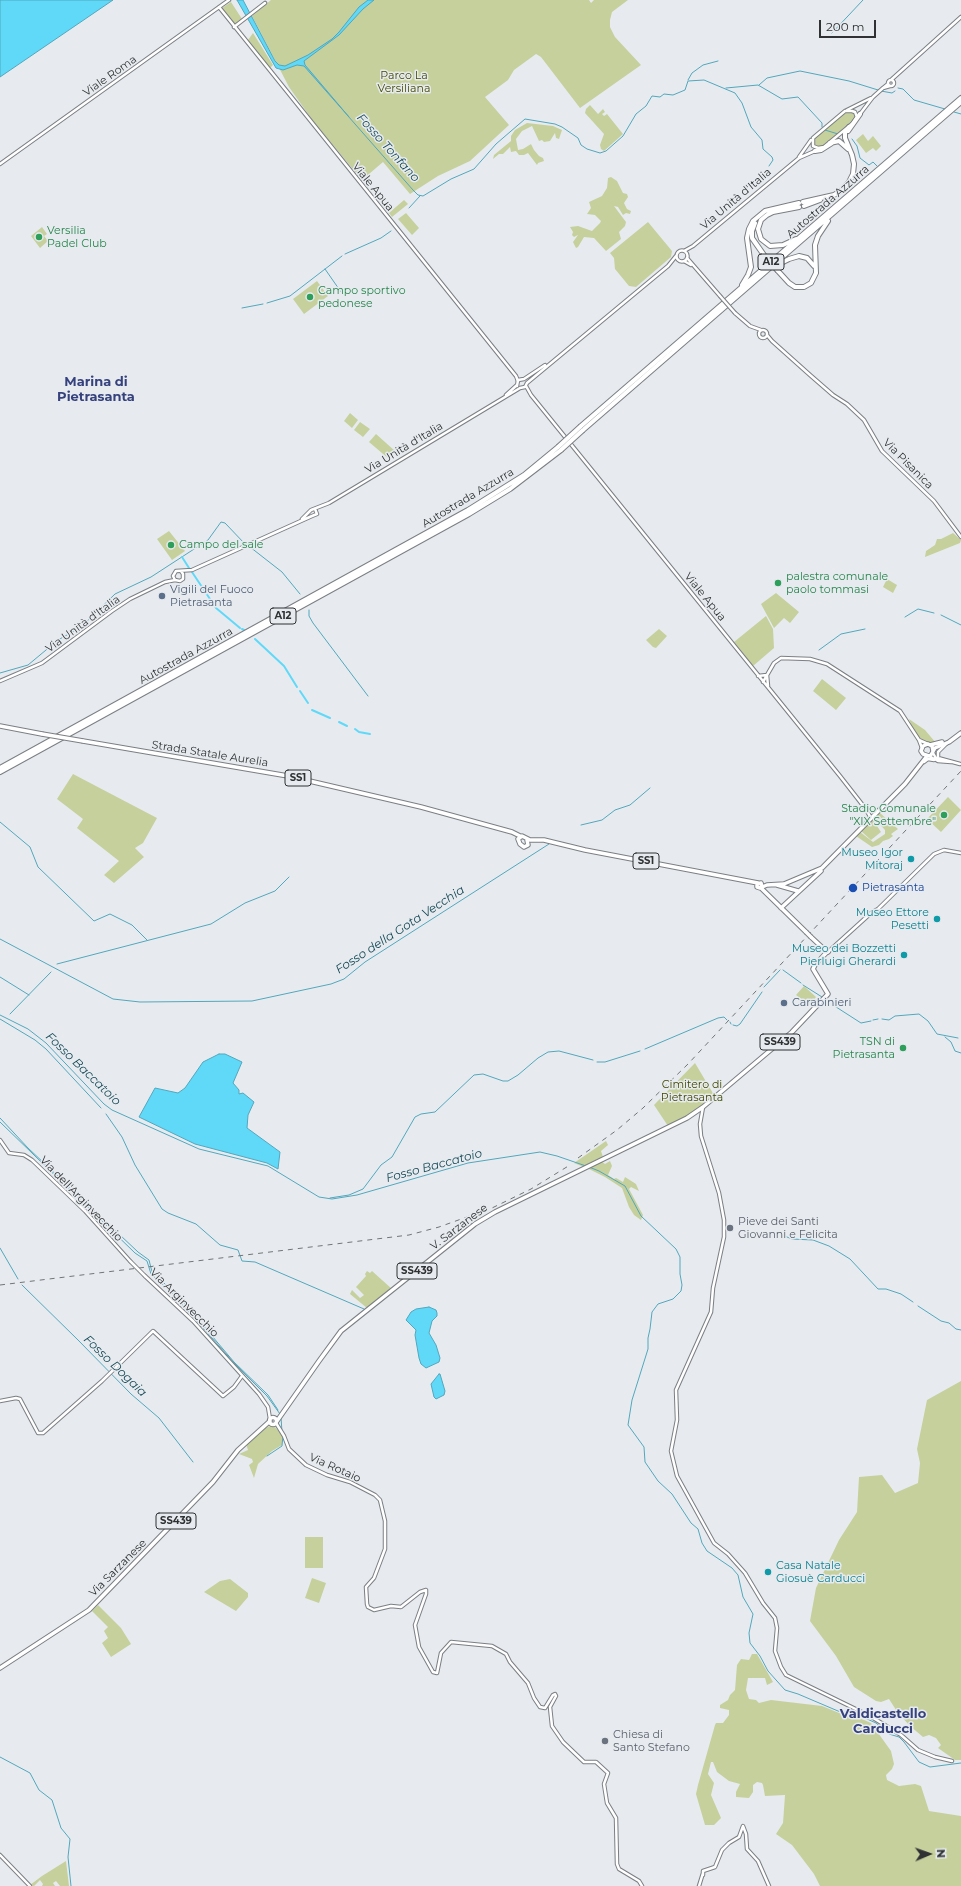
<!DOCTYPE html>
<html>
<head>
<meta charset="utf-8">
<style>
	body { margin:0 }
	#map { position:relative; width:961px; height:1886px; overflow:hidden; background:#e7ebef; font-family:Montserrat,sans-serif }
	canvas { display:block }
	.north { position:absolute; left:909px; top:1834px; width:40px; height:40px; -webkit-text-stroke:3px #e7ebef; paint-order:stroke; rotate:88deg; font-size:11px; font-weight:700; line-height:16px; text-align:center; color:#2f3133 }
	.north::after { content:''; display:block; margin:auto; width:14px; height:18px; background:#2f3133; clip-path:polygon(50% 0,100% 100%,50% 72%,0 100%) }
	.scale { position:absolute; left:819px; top:20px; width:57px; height:18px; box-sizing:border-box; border:2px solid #2f3133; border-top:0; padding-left:5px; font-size:12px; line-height:14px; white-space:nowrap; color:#2f3133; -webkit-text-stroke:3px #e7ebef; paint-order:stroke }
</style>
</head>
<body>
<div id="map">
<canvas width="961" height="1886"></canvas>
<div class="north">N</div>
<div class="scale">200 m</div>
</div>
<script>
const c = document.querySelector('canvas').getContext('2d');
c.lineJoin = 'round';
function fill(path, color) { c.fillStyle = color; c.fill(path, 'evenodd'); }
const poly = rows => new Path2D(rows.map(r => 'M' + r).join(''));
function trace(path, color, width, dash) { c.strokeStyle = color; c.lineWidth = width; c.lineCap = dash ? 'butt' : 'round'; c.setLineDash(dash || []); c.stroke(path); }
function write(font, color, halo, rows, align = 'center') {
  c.font = font + ' Montserrat,sans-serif'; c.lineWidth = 3; c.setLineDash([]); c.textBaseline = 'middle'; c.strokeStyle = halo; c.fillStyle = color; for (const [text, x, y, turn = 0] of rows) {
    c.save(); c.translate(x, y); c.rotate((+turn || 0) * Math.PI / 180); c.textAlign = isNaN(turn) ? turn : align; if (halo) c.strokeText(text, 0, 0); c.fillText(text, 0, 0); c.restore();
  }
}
const green = poly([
	[271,0,589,0,591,3,594,0,628,0,612,12,610,20,610,27,615,37,641,65,580,108,541,57,536,54,514,70,508,80,485,97,509,125,470,161,438,176,410,194,383,162,362,180,313,121,289,87,252,16],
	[231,2,242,19,235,25,222,8],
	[253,33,273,65,270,68,248,40],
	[590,105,598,114,603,109,605,112,602,114,604,116,607,114,623,134,604,151,601,149,600,145,604,134,585,113,586,109],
	[851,111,856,115,855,119,847,128,827,144,818,147,814,146,814,140,816,137,836,119,846,113],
	[527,123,553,126,562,130,559,139,556,138,555,133,550,141,544,142,542,140,539,141,532,126,522,131,516,139,518,150,523,149,531,144,534,150,539,156,543,158,544,161,538,163,537,165,528,153,524,155,519,155,516,151,511,152,510,147,503,154,499,154,493,159,494,155,511,141,511,136,515,130],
	[863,134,868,141,873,136,881,146,876,151,873,148,866,153,856,140],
	[611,177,617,181,623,193,627,194,628,197,624,203,627,209,631,211,630,214,626,213,623,215,618,207,614,206,626,222,625,226,619,232,621,239,606,251,594,238,584,237,578,247,576,248,573,242,578,235,574,237,572,235,573,232,570,227,578,226,592,231,600,223,601,221,595,215,587,214,591,208,589,202,602,196,607,188,608,178],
	[404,200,408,204,392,217,389,213],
	[406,213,419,228,412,235,398,219],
	[648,222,672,251,671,257,636,287,629,286,615,269,614,258,610,253],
	[42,227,47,234,44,236,48,241,40,248,31,236],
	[317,281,328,296,304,314,293,299],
	[350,413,358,420,352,428,344,421],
	[360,422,370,429,363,437,354,430],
	[376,434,395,451,389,459,369,442],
	[169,531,185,551,172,560,157,539],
	[953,533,961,540,960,543,925,557,926,551,935,545,937,539,941,539],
	[887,579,897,585,893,593,883,587],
	[776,593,799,612,790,623,784,618,774,628,761,604],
	[766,616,773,629,774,648,753,666,734,642],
	[659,629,667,636,656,648,653,647,646,640],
	[822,679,846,698,836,710,813,691],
	[909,719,925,730,936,743,926,742,920,738,913,730],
	[73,774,157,818,143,843,135,848,144,857,114,883,104,875,119,861,77,828,83,819,57,799],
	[948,797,961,810,941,832,927,819],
	[880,813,898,829,891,834,893,836,889,839,883,841,879,845,872,847,856,836,860,832,873,842,885,834,885,830,874,818],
	[873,820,881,832,871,840,861,831],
	[804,986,816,997,810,1005,796,995],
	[695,1063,714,1095,694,1112,668,1126,654,1105],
	[606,1141,608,1145,601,1151,603,1157,584,1167,574,1163],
	[601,1161,605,1164,610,1161,612,1166,608,1175,614,1179,616,1178,623,1182,625,1177,636,1184,639,1191,631,1187,629,1189,643,1215,641,1220,634,1215,629,1207,622,1188,605,1177,587,1168],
	[367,1271,370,1273,372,1271,392,1289,367,1308,350,1294,352,1290,360,1298,364,1295,356,1287,366,1276,365,1274],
	[961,1381,961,1760,955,1760,938,1748,941,1745,936,1738,929,1735,923,1737,910,1726,898,1713,889,1699,881,1702,876,1701,854,1687,836,1656,810,1621,816,1588,839,1540,857,1512,859,1477,882,1475,895,1493,918,1483,920,1463,917,1449,927,1400],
	[273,1425,282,1434,282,1445,272,1451,258,1464,254,1478,249,1465,253,1462,252,1459,239,1454,248,1450,246,1444,265,1428],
	[305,1537,323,1537,323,1568,305,1568],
	[312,1578,326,1583,319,1603,305,1598],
	[230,1579,248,1593,248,1597,236,1611,204,1592,220,1581],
	[98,1605,121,1628,131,1644,111,1657,102,1643,108,1638,104,1631,108,1627,92,1611],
	[752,1654,757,1654,773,1682,767,1685,765,1678,748,1678,746,1690,749,1699,756,1700,759,1703,771,1700,822,1706,844,1715,855,1716,871,1723,891,1751,894,1764,892,1769,886,1775,887,1780,899,1786,915,1784,921,1786,929,1811,961,1816,961,1886,820,1886,814,1874,792,1845,776,1834,783,1823,785,1795,765,1796,763,1785,762,1783,757,1782,753,1785,753,1792,749,1798,736,1797,736,1792,740,1784,729,1781,717,1772,713,1762,711,1762,708,1774,714,1783,711,1795,721,1818,714,1825,705,1825,696,1794,698,1785,715,1725,716,1723,723,1723,729,1715,729,1710,720,1708,720,1705,728,1700,730,1695,735,1690,737,1665,741,1659,749,1660],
	[66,1861,69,1886,60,1886,56,1881,53,1883,55,1886,42,1886,43,1884,40,1880,34,1886,30,1885,42,1876]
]);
const water = poly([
	[0,0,113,0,0,77,0,0],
	[237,0,243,0,275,61,279,65,285,66,308,55,332,39,339,32,359,7,368,0,374,0,363,9,339,35,304,61,305,65,349,117,304,66,297,65,283,70,276,68,237,0],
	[219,1054,225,1054,242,1062,233,1083,239,1090,239,1094,243,1093,254,1102,248,1115,247,1128,280,1152,278,1169,267,1163,195,1144,139,1117,155,1088,178,1093,185,1088,203,1062,219,1054],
	[429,1307,436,1310,437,1313,437,1316,432,1321,429,1333,436,1345,440,1358,439,1362,426,1368,421,1364,419,1358,415,1335,416,1330,406,1320,411,1312,416,1309,429,1307],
	[439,1374,440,1374,445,1391,444,1395,436,1399,434,1397,431,1384,439,1374]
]);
const stream = poly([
	[832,33,863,0],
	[688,80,692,73,703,65,718,61],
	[759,85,767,78,800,71,849,81,878,90],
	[726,88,758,85,782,99,798,97,822,123,822,127],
	[898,88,903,89,914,100,945,109],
	[881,91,892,93,895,91],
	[954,112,961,114],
	[348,116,413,190,418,195,423,196,451,179,474,169,496,144,525,119,555,124,562,127,578,138,581,145,587,149,600,153,606,151,623,136,636,114,646,106,652,96,660,97,664,94,673,95,685,90,688,81,704,80,735,93,742,103,751,127,762,140,763,149,772,157,773,160,769,166],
	[825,130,838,134],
	[852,139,857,146,860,158,869,165,873,162,877,166],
	[409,208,420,196],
	[345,254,381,238,391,231],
	[325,269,341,292],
	[267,303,290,296,342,256],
	[242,308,263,304],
	[250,547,282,572,300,594],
	[309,610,309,616,313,623,368,696],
	[941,615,961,625],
	[905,617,918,609,934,613],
	[819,650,841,634,865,629],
	[0,673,28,665,58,640,81,627,115,594,151,577,208,540,221,522,225,523,245,544],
	[0,822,30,847,38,867,94,921,110,914,132,925,147,940],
	[581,825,602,820,615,810,630,805,650,788],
	[0,939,113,999,140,1002,252,1001,331,984,344,979,365,962,549,844],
	[57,964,211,924,245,903,275,891,289,877],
	[783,970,801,983],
	[0,977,29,995],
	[803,985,822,997],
	[764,987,780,970],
	[833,1005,861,1023,871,1021],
	[10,1014,51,972],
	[0,1015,28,1029,46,1043,104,1104,112,1110,199,1149,268,1166,319,1197,332,1199,357,1195,468,1163,540,1152,557,1156,586,1166],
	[0,1019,35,1040,46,1049,101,1108],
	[882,1019,889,1020,895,1016,919,1014,928,1021,937,1034,958,1038],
	[873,1020,878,1019],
	[730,1022,731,1024],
	[733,1025,737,1026,740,1024,762,992],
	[945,1037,951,1042,955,1051,961,1053],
	[645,1049,718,1018,724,1017,727,1020],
	[597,1062,605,1062,640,1051],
	[106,1114,122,1137,135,1165,162,1209,168,1213,196,1224,220,1245,238,1250,242,1261,255,1262,364,1309],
	[0,1118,28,1148,138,1252,149,1260,152,1272,179,1297,234,1362,268,1395,278,1410],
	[0,1122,135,1253,147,1261,151,1274,173,1294,235,1364,267,1396,280,1414],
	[589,1167,599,1171,625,1186,641,1216,676,1249,680,1257,680,1274,682,1285,681,1291,673,1299,658,1304,652,1312,650,1329,648,1338,648,1349,632,1400,628,1425,644,1447,645,1462,658,1481,672,1494,691,1523,698,1529,702,1543,707,1551,732,1568,738,1575,743,1597,753,1614,749,1633,750,1643,760,1656,768,1671,785,1690,798,1694,838,1711,856,1714,876,1723,889,1734,899,1737,904,1742,919,1762,930,1767,961,1763],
	[330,1198,349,1195,363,1189,381,1165,392,1157,415,1117,421,1114,435,1112,474,1075,483,1074,503,1081,508,1081,518,1075,538,1058,548,1052,559,1051,593,1060],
	[782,1235,792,1239,813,1240,829,1246,850,1259,878,1289,886,1289,901,1294,913,1302],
	[0,1248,18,1279],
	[22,1285,78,1340,131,1394,159,1418,193,1462],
	[918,1306,941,1321,949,1323,956,1329,961,1330],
	[281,1417,282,1432],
	[267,1456,282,1446,283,1435],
	[0,1757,30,1773,39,1790,52,1800,61,1828,70,1839,68,1857,71,1886]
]);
const canal = poly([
	[182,557,189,568],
	[192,572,216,608,240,628],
	[242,629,244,630],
	[255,639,284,666,297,687],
	[300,691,308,703],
	[312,710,330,718],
	[339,722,347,726],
	[355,729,359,732,370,734]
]);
const tertiary = poly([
	[219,7,516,376,518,381],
	[234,27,265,3],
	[0,164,229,0],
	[687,258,720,296],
	[684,261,691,265],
	[735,313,750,326,761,330],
	'759 334a4 4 0 1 1 8 0a4 4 0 1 1-8 0Z',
	[767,335,772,341,810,375,833,395,847,404,864,420,882,451,934,501,961,537],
	[526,386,531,395,840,776,865,808,871,818],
	[758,676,767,675,768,686],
	[763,682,774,663,781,658,810,659,827,664,900,711,919,740,922,748],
	[919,740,928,744],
	[947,743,938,752,938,758,960,764],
	[933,753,937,760,940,760],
	[929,756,938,761,951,762],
	[924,762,928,759,934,760],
	[703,1107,700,1124,701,1136,719,1193,724,1220,724,1237,713,1288,711,1312,676,1390,677,1420,671,1451,677,1476,714,1543,728,1554,745,1573,763,1603,775,1618,777,1628,775,1651,781,1667,786,1675,870,1716,901,1735,918,1750,935,1757,952,1761],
	[0,1401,16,1398,20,1399,38,1433,43,1433,102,1381,153,1331,223,1396,234,1387,242,1376],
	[276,1423,284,1436,289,1449,306,1465,327,1475,350,1482,375,1495,380,1500,385,1521,385,1549,374,1578,366,1587,367,1604,368,1607,374,1610,391,1606,401,1607,420,1592,426,1590,426,1594,415,1625,419,1647,433,1672,437,1673,441,1653,451,1642,492,1646,506,1654,510,1662,528,1683,534,1698,540,1707,545,1708,553,1695,555,1694,556,1696,550,1707,552,1726,563,1742,584,1762,596,1762,608,1773,604,1784,607,1803,616,1818,617,1864,619,1869,639,1881,642,1886],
	[703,1875,703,1871,715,1867,722,1850,729,1843,739,1837,743,1826,746,1834,747,1849,758,1861,769,1886],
	[699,1886,703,1873]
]);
const secondary = poly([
	[891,80,961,17],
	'888 83a3 3 0 1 1 6 0a3 3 0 1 1-6 0Z',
	[888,84,883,88,890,86],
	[847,110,871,98],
	[845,111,852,111,855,112,857,117,853,123,824,147,818,148,813,146,813,138,845,111],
	[860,114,873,97,883,88],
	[799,157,811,140],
	'676.5 256a5.5 5.5 0 1 1 11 0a5.5 5.5 0 1 1-11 0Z',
	[684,251,693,246,799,158,815,151],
	[524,379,545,365],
	[527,383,668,266,676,256],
	[517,386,518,380,524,379],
	[520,388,525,387,527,383],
	[506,395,517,385],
	[312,516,317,514,315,509],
	[302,519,311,510,329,503,520,388],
	[181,571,183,574,183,579,180,581,175,580,173,576,176,571,192,570,312,516],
	[0,681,42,663,112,611,130,599,165,582,175,580],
	[828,952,871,913,878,909,934,854,944,850,961,853],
	[0,1140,9,1153,24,1155,32,1160,85,1211,130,1261],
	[145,1276,193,1321,259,1394,268,1407,270,1419],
	[0,1855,30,1886]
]);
const primary = poly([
	[0,726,42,734],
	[83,741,288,776,421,807,512,832,520,836],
	[930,745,942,742],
	[933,751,932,746,928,744,923,746,921,751,923,754,929,756,931,755,935,748,949,742,961,733],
	[527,840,528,845,524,847,520,844,518,839,522,836,530,840,544,840,585,850,758,883],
	[777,885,798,891],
	[762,887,761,883,757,884,757,887,760,888,767,885,784,884,822,868,905,784,927,756],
	[761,888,806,932],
	[781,908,821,871],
	[811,937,826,951,826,953,828,952],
	'269.5 1421a3.5 3.5 0 1 1 7 0a3.5 3.5 0 1 1-7 0Z',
	[277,1421,319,1361,341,1331,475,1224,495,1212,687,1118,703,1107,792,1032,828,994,813,969,815,965,826,953],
	[0,1668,89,1610,213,1482,238,1450,270,1421]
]);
const motorway = poly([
	[848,131,860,114],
	[830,143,839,141,848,149],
	[815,151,821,150,832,143],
	[803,202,834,195,842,190,849,182,853,174,854,164,852,155,845,138,845,133,849,127],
	[804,206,820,200],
	[755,223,752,231,752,238,766,258],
	[796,239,783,245,770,246,761,239,758,229,761,220,767,215,773,212,799,207],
	[775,266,789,259,799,256,807,258,814,266],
	[778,271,789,283,795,287,804,287,811,283,816,273,815,245,818,236,828,221],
	[742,285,748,275,751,267,747,238,749,229,753,221,765,211,799,203],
	[581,426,961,98],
	[583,430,961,102],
	[0,768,468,510,524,475,558,447],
	[0,772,469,514,510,489,561,450]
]);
const rail = poly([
	[578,1158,617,1130,643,1108,688,1064,961,771],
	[0,1285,409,1235,439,1227,492,1208,531,1189,570,1165]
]);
const tertiaryBridge = poly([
	[720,296,735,313]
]);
const secondaryBridge = poly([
	[130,1261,145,1276]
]);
const primaryBridge = poly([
	[42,734,83,741],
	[806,932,811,937]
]);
const motorwayBridge = poly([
	[766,258,778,271],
	[558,447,581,426],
	[561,450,583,430]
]);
const markers = [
	[39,237,4,"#2e9e5b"],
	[310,297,4,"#2e9e5b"],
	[171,545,4,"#2e9e5b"],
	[778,583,4,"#2e9e5b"],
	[162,596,4,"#5c6f8a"],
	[944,815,4,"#2e9e5b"],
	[911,859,4,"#0f9aa8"],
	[853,888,5,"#1a4fb4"],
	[937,919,4,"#0f9aa8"],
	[904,955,4,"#0f9aa8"],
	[784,1003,4,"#5c6f8a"],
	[903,1048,4,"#2e9e5b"],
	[730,1228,4,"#6b7280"],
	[768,1572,4,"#0f9aa8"],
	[605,1741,4,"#6b7280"]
];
const shields = [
	[771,262,26],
	[283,616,26],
	[298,778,26],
	[646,861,26],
	[780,1042,40],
	[417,1271,40],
	[176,1521,40]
];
const shieldNames = [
	["A12",771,262],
	["A12",283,616],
	["SS1",298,778],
	["SS1",646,861],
	["SS439",780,1042],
	["SS439",417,1271],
	["SS439",176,1521]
];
const streetNames = [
	["Viale Roma",110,76,-35],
	["Viale Apua",373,187,51],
	["Via Unità d'Italia",736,199,-40],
	["Autostrada Azzurra",828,202,-41],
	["Via Unità d'Italia",404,448,-31],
	["Via Pisanica",908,464,45],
	["Autostrada Azzurra",468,498,-31],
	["Viale Apua",705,597,51],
	["Via Unità d'Italia",83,624,-36],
	["Autostrada Azzurra",186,656,-29],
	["Strada Statale Aurelia",210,754,9],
	["Via dell'Arginvecchio",81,1199,46],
	["V. Sarzanese",459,1227,-37],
	["Via Arginvecchio",184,1303,45],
	["Via Rotaio",335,1468,24],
	["Via Sarzanese",118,1568,-45]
];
const parkNames = [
	["Parco La",404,76],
	["Versiliana",404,89],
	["Cimitero di",692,1085],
	["Pietrasanta",692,1098]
];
const leisureNames = [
	["Versilia",47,231],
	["Padel Club",47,244],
	["Campo sportivo",318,291],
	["pedonese",318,304],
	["Campo del sale",179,545],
	["palestra comunale",786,577],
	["paolo tommasi",786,590],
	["Stadio Comunale",936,809,"right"],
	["\"XIX Settembre\"",936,822,"right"],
	["TSN di",895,1042,"right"],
	["Pietrasanta",895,1055,"right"]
];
const serviceNames = [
	["Vigili del Fuoco",170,590],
	["Pietrasanta",170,603],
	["Carabinieri",792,1003]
];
const cultureNames = [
	["Museo Igor",903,853],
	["Mitoraj",903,866],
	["Museo Ettore",929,913],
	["Pesetti",929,926],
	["Museo dei Bozzetti",896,949],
	["Pierluigi Gherardi",896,962],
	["Casa Natale",776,1566,"left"],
	["Giosuè Carducci",776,1579,"left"]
];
const transitNames = [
	["Pietrasanta",862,888]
];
const worshipNames = [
	["Pieve dei Santi",738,1222],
	["Giovanni e Felicita",738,1235],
	["Chiesa di",613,1735],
	["Santo Stefano",613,1748]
];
const waterNames = [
	["Fosso Tonfano",388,148,48],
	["Fosso della Gota Vecchia",400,930,-33],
	["Fosso Baccatoio",83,1069,44],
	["Fosso Baccatoio",434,1166,-15],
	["Fosso Dogaia",115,1366,44]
];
const quarterNames = [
	["Marina di",96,382],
	["Pietrasanta",96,397],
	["Valdicastello",883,1714],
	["Carducci",883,1729]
];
fill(green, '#c6d09c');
fill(water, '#60d9f8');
trace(water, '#51a7bd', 1);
trace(stream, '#51a7bd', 1);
trace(canal, '#60d9f8', 2);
trace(tertiary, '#7b7f83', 4.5);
trace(secondary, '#7b7f83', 4.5);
trace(primary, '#7b7f83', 5.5);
trace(motorway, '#7b7f83', 6);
trace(tertiary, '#fff', 2.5);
trace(secondary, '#fff', 2.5);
trace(primary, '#fff', 3.5);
trace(motorway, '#fff', 4);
trace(rail, '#717476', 1, [5, 5]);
trace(tertiaryBridge, '#7b7f83', 4.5, []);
trace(secondaryBridge, '#7b7f83', 4.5, []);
trace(primaryBridge, '#7b7f83', 5.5, []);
trace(motorwayBridge, '#7b7f83', 6, []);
trace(tertiaryBridge, '#fff', 2.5);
trace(secondaryBridge, '#fff', 2.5);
trace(primaryBridge, '#fff', 3.5);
trace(motorwayBridge, '#fff', 4);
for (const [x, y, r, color] of markers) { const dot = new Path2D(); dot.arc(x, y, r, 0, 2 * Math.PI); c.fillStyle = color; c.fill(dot); trace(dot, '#e7ebef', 1.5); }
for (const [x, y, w] of shields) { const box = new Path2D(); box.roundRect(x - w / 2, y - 8, w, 16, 3); c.fillStyle = '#e7ebef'; c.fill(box); trace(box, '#2f3133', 1); }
write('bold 10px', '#2f3133', null, shieldNames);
write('11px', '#2f3133', '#e7ebef', streetNames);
write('11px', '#414902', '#e7ebef', parkNames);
write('11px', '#27864d', '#e7ebef', leisureNames, 'left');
write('11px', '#4e5e75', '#e7ebef', serviceNames, 'left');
write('11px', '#0d838f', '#e7ebef', cultureNames, 'right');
write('11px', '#164399', '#e7ebef', transitNames, 'left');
write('11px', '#5b616d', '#e7ebef', worshipNames, 'left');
write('italic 12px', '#154a57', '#e7ebef', waterNames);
write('bold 13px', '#36427d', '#e7ebef', quarterNames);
</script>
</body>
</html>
